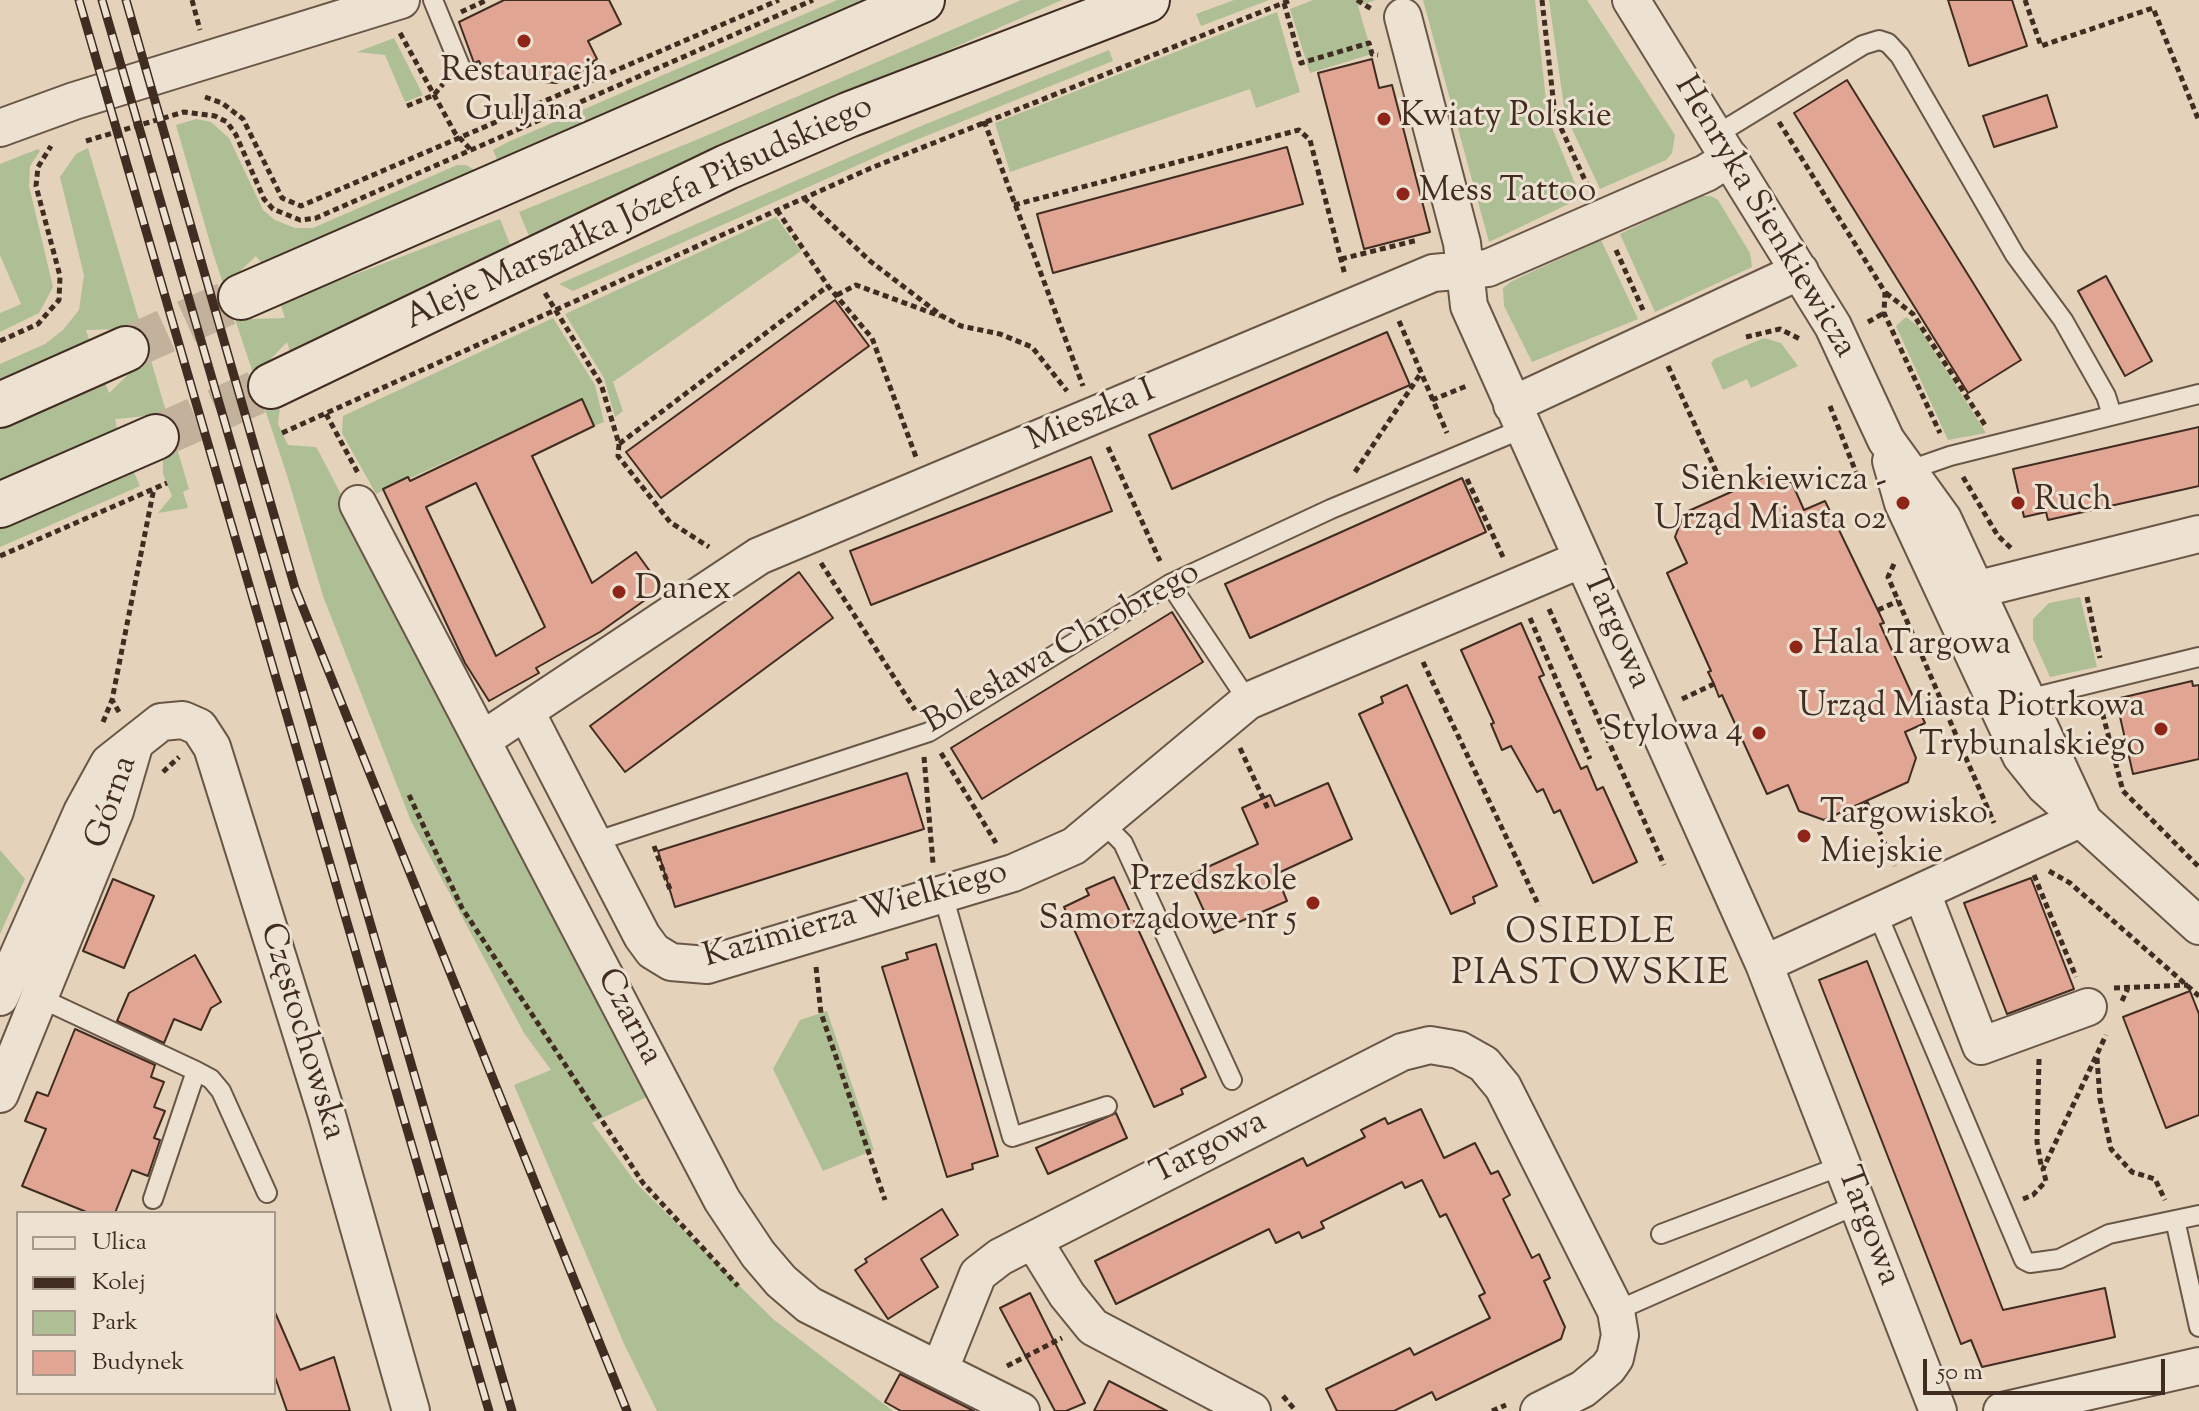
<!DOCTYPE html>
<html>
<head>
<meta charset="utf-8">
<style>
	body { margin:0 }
	#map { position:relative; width:2199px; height:1411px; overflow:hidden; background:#e4d3ba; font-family:"Sorts Mill Goudy",serif }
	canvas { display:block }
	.legend { position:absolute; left:16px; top:1211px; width:260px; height:184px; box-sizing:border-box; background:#ede2d2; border:2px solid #a8998b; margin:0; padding:10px 14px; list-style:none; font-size:24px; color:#412c21 }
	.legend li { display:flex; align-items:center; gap:16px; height:40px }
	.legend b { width:40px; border:2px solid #a8998b }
	.scale { position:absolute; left:1923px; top:1359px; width:242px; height:36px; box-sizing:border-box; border:4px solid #412c21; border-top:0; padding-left:10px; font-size:24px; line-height:28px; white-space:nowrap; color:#412c21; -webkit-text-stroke:6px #ede2d2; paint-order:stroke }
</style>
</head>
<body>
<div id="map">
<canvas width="2199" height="1411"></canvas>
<ul class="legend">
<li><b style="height:10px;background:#ede2d2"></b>Ulica</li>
<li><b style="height:10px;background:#412c21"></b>Kolej</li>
<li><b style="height:22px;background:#aebe95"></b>Park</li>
<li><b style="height:22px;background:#e0a693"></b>Budynek</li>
</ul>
<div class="scale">50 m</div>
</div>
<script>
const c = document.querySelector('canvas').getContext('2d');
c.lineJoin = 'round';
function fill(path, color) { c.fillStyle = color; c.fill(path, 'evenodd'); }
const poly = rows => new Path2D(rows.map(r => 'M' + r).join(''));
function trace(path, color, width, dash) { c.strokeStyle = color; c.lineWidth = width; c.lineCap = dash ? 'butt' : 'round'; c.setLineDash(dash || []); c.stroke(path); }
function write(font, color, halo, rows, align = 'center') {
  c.font = font + ' "Sorts Mill Goudy",serif'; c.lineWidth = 6; c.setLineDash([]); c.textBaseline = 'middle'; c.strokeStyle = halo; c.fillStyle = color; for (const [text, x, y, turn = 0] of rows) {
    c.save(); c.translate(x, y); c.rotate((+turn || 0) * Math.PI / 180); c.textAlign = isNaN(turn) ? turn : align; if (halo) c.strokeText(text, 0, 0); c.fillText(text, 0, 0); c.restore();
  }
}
const green = poly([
	[837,0,878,0,499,164,493,150,508,142],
	[1021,0,1062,0,664,175,530,238,519,212,701,138],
	[1234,0,1269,0,1201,26,1196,14],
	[1313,0,1376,0,1358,6,1372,54,1310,73,1290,9],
	[1423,0,1535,0,1548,118,1581,198,1489,242],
	[1549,0,1587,0,1675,135,1672,153,1666,160,1600,189,1565,114],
	[1277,12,1300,92,1256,108,1250,89,1010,172,995,123],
	[394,38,423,95,405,102,385,55,357,52],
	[1109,50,1113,61,901,146,573,291,559,284,921,126],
	[196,119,211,122,229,138,263,210,275,220,295,228,313,228,457,165,466,165,478,172,264,266,256,256,233,278,252,319,285,318,280,303,500,219,511,247,291,355,287,342,262,368,280,407,278,424,288,445,316,447,320,454,653,1094,592,1123,636,1183,773,1319,893,1411,657,1411,625,1346,514,1085,551,1070,524,1033,411,821,323,596,286,472,213,253,176,125],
	[88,148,189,489,183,492,188,508,158,513,172,496,163,474,163,456,146,416,115,419,118,433,0,480,0,427,104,379,109,393,134,369,118,329,86,330,90,343,0,382,0,364,45,344,63,330,79,310,84,275,60,177,76,154],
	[38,149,40,151,30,166,29,186,53,287,39,313,0,332,0,313,21,304,0,255,0,164],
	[1698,196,1711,196,1718,200,1750,253,1752,267,1655,312,1620,234],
	[776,217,801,251,613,382,623,411,615,417,604,378,565,314],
	[1601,240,1638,319,1532,362,1504,306,1503,288,1512,281],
	[1906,317,1918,326,1986,433,1948,440,1896,326],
	[553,318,595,385,604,422,594,426,581,399,376,494,342,433,343,416],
	[1764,338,1781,343,1798,366,1751,388,1747,379,1723,390,1711,363,1714,359],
	[133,470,140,486,0,547,0,527],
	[2080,597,2097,667,2050,677,2033,639,2033,619,2049,603],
	[0,850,25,879,0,934],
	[827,1011,874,1150,823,1171,773,1069,800,1020]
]);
const building = poly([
	[504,0,609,0,621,24,588,41,597,59,592,62,594,65,556,83,487,77,479,61,474,63,459,22,504,0],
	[1948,0,2012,0,2027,46,1969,66,1948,0],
	[1372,59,1379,88,1392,85,1430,232,1364,249,1318,73,1372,59],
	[1847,80,2021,360,1968,393,1794,113,1847,80],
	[2047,95,2057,127,1994,147,1983,116,2047,95],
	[1287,147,1303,204,1053,273,1037,214,1287,147],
	[2106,276,2152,361,2125,376,2078,291,2106,276],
	[835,300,869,346,661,498,626,452,835,300],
	[1387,332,1410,385,1172,489,1149,435,1387,332],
	[582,399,594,426,532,456,592,583,636,552,662,588,600,632,536,668,539,673,489,701,465,663,383,489,408,477,410,481,582,399],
	[476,483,545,627,496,656,426,507,476,483],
	[2199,427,2199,486,2048,520,2046,512,2024,517,2013,469,2199,427],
	[1091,457,1112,511,871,605,850,551,1091,457],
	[1769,475,1792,483,1804,510,1825,501,1884,623,1880,624,1925,723,1905,732,1916,758,1908,782,1824,820,1799,811,1788,785,1767,794,1722,695,1719,697,1714,684,1708,672,1711,671,1667,573,1687,563,1675,537,1684,513,1769,475],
	[1462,478,1486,532,1250,638,1225,584,1462,478],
	[799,572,833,618,625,772,590,726,799,572],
	[1172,612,1203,662,982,799,951,748,1172,612],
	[1521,623,1544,675,1539,677,1581,769,1587,766,1597,790,1603,787,1637,862,1593,883,1560,810,1554,813,1543,789,1537,792,1511,746,1502,750,1491,724,1494,723,1461,650,1521,623],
	[2192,681,2193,686,2199,685,2199,759,2133,774,2116,699,2192,681],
	[1407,685,1497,886,1473,897,1475,903,1451,914,1359,714,1383,703,1381,697,1407,685],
	[907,773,924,829,675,907,658,851,907,773],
	[1328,783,1352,839,1276,874,1287,901,1214,933,1188,876,1258,844,1242,808,1270,795,1275,806,1328,783],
	[1114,877,1206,1077,1181,1089,1183,1094,1154,1107,1064,907,1089,895,1086,889,1114,877],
	[2031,878,2074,989,2007,1014,1964,903,2031,878],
	[113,879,154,896,124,968,83,951,113,879],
	[936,944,998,1156,972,1164,973,1169,947,1177,882,967,908,959,906,953,936,944],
	[195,955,221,1002,211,1008,201,1030,174,1019,164,1043,117,1021,129,993,195,955],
	[1867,961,2003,1310,2105,1288,2115,1337,1982,1367,1971,1340,1961,1344,1819,980,1867,961],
	[2190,991,2199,1014,2199,1115,2166,1128,2123,1017,2190,991],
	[75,1029,155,1065,151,1077,164,1082,154,1107,165,1111,154,1138,160,1140,148,1176,132,1170,115,1213,89,1213,22,1186,46,1129,25,1121,37,1092,48,1096,75,1029],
	[1421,1109,1444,1158,1475,1143,1491,1174,1498,1171,1510,1195,1503,1199,1532,1258,1539,1254,1550,1278,1544,1281,1565,1327,1561,1339,1436,1400,1432,1392,1394,1411,1337,1411,1326,1389,1410,1348,1414,1355,1490,1318,1479,1296,1485,1293,1446,1214,1440,1217,1422,1180,1405,1188,1402,1182,1321,1222,1324,1228,1302,1238,1299,1232,1276,1243,1269,1229,1116,1304,1095,1261,1303,1158,1307,1166,1365,1137,1361,1130,1385,1118,1388,1124,1421,1109],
	[1116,1113,1127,1138,1048,1174,1036,1148,1116,1113],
	[942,1209,958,1235,921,1259,938,1287,888,1319,855,1270,867,1262,865,1259,942,1209],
	[1030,1293,1085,1403,1066,1411,1055,1411,1000,1308,1030,1293],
	[274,1310,300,1370,334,1357,350,1411,287,1411,274,1374,274,1310],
	[900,1374,974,1411,901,1411,885,1402,900,1374],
	[1109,1381,1167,1411,1094,1411,1109,1381]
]);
const secondaryTunnel = poly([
	[126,349,241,297],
	[156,437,271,386]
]);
const path = poly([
	[192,0,200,30],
	[1357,0,1373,10],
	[1542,0,1555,115,1589,189],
	[2025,0,2041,46,2153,8,2199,121],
	[1284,3,1301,63,1369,43,1372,54,1378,55],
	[461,12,487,0],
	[400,33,455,133,471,150],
	[205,97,222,103,243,119,282,198,301,206,779,0],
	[407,106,434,95,443,84],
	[984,121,1083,386],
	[1779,122,1885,292,1884,313,1940,433],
	[86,141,184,112,215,116,227,122,236,135,264,199,273,209,300,220,316,218,813,0],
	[804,198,870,261,942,316,961,326,1000,334,1032,347,1067,391],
	[1014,205,1299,130,1310,140,1345,275],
	[777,210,828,286,872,338,916,457],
	[1616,250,1643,310],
	[1341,259,1418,240],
	[545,293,601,384,619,444,828,286],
	[1886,293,1913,314,1985,425],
	[837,295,856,285,940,316],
	[1399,321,1447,433],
	[1868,322,1884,313],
	[1746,337,1780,329,1800,339],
	[0,341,38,324,59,300,60,276,36,186,38,167,51,146],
	[1668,366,1726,493],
	[1432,400,1469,385],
	[1830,406,1857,475],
	[326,414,358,473],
	[282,433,871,168,1291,0],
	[619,444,618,456,670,522,709,547],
	[1108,447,1160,561],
	[1355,472,1421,373],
	[1963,477,1998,536,2011,548],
	[1467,479,1503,557],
	[0,556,167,483],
	[821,563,915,710],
	[1894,564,1888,577,1994,823],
	[2087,597,2100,658],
	[1549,609,1664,865],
	[1878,610,1898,601],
	[1530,618,1590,759],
	[1423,662,1539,906],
	[1682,699,1714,684],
	[2100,704,2123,791,2199,867],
	[119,712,112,700,154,488],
	[103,722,112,700],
	[1240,748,1268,809],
	[941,753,996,843],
	[924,757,933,863],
	[163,772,179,757],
	[409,795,462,908,643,1183,738,1286],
	[1866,802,1895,866],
	[654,846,671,892],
	[2049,871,2070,883,2199,996],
	[2034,875,2076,977],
	[816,967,821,1013,885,1200],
	[2114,988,2188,985],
	[2122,1001,2128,988],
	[2097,1058,2100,1099,2111,1149,2132,1172,2155,1179,2165,1200],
	[2039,1059,2037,1142,2041,1165],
	[2023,1199,2033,1195,2046,1181,2043,1169,2106,1035],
	[1007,1366,1062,1338],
	[1283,1396,1296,1411],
	[1492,1411,1506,1405]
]);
const service = poly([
	[433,0,460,66],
	[1716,135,1863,45,1879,40,1888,43,1900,56,2015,255,2063,320,2106,396,2112,415],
	[1904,472,1950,456,2199,394],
	[1170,584,1248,701],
	[2023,700,2199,657],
	[1104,824,1123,843,1232,1080],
	[594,842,929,732,1170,584,1331,509,1522,429],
	[943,895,1012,1137,1107,1106],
	[1877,913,2024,1260,2030,1263,2059,1259,2109,1234,2199,1215],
	[38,997,196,1071,153,1199],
	[196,1071,211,1079,221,1091,267,1193],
	[2175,1220,2199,1327],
	[1661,1234,1841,1166],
	[1616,1311,1856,1205]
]);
const minor = poly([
	[1631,0,1833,326,1886,440,1943,519,2082,818],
	[1403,17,1462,243,1469,306,1764,964,1938,1411],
	[0,128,74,101,401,0],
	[1512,405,1800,271],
	[1891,461,1903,503,2021,756,2045,786,2199,926],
	[358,504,722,1200,758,1254,781,1281,809,1305,1021,1411],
	[1955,595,2199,534],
	[526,712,642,936,653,951,671,962,707,965,1013,873,1074,846,1248,701,1582,559],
	[482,740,759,556,1433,273,1488,268,1706,173,1730,158],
	[1922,893,1981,1046,2088,1007],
	[1764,964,2082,818],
	[0,997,82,812,109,763,161,722,183,720,199,727,212,747,326,1112,411,1411],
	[0,1094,115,811,134,746],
	[940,1369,978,1274,1000,1257,1033,1240],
	[1252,1411,1093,1327,1067,1295,1033,1240,1402,1052,1430,1045,1459,1050,1484,1064,1503,1087,1616,1311,1620,1335,1615,1358,1608,1368,1583,1389,1539,1411],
	[2002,1411,2199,1366]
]);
const secondary = poly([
	[241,297,922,0],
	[271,386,727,167,848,115,1147,0],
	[0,405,126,349],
	[0,505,156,437]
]);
const rail = poly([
	[79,0,489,1411],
	[102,0,512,1411],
	[126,0,295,588,627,1411]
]);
const markers = [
	[524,41,8,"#8f2418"],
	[1384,119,8,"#8f2418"],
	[1403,194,8,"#8f2418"],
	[1903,503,8,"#8f2418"],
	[2018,503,8,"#8f2418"],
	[619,592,8,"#8f2418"],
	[1796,647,8,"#8f2418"],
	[2161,729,8,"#8f2418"],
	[1759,733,8,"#8f2418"],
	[1804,836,8,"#8f2418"],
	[1313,903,8,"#8f2418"]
];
const poiNames = [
	["Restauracja",524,74,"center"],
	["GulJana",524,113,"center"],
	["Kwiaty Polskie",1400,119],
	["Mess Tattoo",1419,194],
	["Sienkiewicza -",1887,483,"right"],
	["Urząd Miasta 02",1887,522,"right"],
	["Ruch",2034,503],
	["Danex",635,592],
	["Hala Targowa",1812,647],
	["Urząd Miasta Piotrkowa",2145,709,"right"],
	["Trybunalskiego",2145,748,"right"],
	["Stylowa 4",1743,733,"right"],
	["Targowisko",1820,816],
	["Miejskie",1820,855],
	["Przedszkole",1297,883,"right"],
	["Samorządowe nr 5",1297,922,"right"]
];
const streetNames = [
	["Aleje Marszałka Józefa Piłsudskiego",640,215,-25],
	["Henryka Sienkiewicza",1763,218,59],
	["Mieszka I",1092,418,-23],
	["Targowa",1614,631,66],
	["Bolesława Chrobrego",1063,650,-30],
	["Górna",114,803,-71],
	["Kazimierza Wielkiego",856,917,-16],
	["Czarna",627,1018,62],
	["Częstochowska",300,1032,73],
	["Targowa",1210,1150,-27],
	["Targowa",1866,1227,69]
];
const neighbourhoodNames = [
	["OSIEDLE",1591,936],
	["PIASTOWSKIE",1591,977]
];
fill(green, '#aebe95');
fill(building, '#e0a693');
trace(building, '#412c21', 2);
trace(secondaryTunnel, '#c3b29b', 44, [44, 22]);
trace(service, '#6a5647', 22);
trace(minor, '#6a5647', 40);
trace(secondary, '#412c21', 48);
trace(path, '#412c21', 5, [6, 4]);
trace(service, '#ede2d2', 18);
trace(minor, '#ede2d2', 36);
trace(secondary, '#ede2d2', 44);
trace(rail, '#412c21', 9);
trace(rail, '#ede2d2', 6, [18]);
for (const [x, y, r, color] of markers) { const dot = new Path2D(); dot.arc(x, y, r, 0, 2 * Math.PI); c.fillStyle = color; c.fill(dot); trace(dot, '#ede2d2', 3); }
write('34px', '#412c21', '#ede2d2', poiNames, 'left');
write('34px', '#412c21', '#ede2d2', streetNames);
c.letterSpacing = '2px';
write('36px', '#412c21', '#ede2d2', neighbourhoodNames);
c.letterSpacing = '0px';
</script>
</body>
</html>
